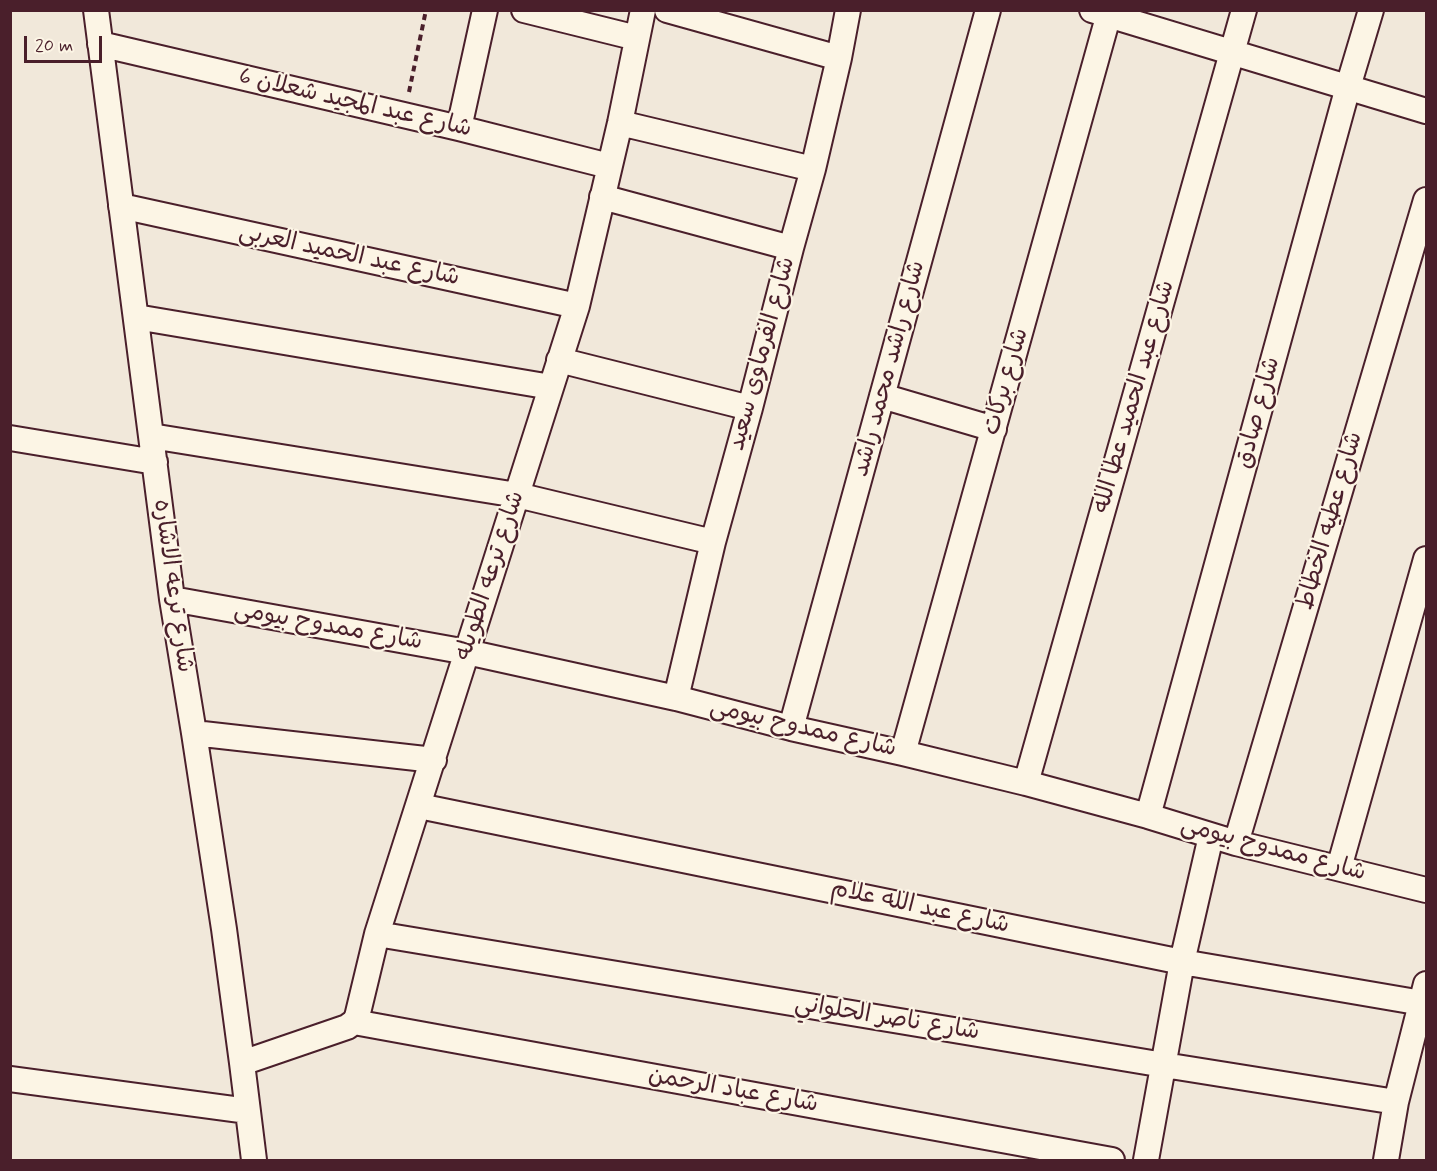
<!DOCTYPE html>
<html>
<head>
<meta charset="utf-8">
<style>
	body { margin:0 }
	#map { position:relative; width:1437px; height:1171px; overflow:hidden; background:#f1e8da; font-family:Mynerve,sans-serif }
	canvas { display:block }
	.frame { position:absolute; inset:0; border:12px solid #4a1f2b; pointer-events:none }
	.scale { position:absolute; left:24px; top:36px; width:78px; height:27px; box-sizing:border-box; border:3px solid #4a1f2b; border-top:0; padding-left:8px; font-size:18px; line-height:21px; white-space:nowrap; color:#4a1f2b; -webkit-text-stroke:4px #fcf5e5; paint-order:stroke }
</style>
</head>
<body>
<div id="map">
<canvas width="1437" height="1171"></canvas>
<div class="frame"></div>
<div class="scale">20 m</div>
</div>
<script>
const c = document.querySelector('canvas').getContext('2d');
c.lineJoin = 'round';
const poly = rows => new Path2D(rows.map(r => 'M' + r).join(''));
function trace(path, color, width, dash) { c.strokeStyle = color; c.lineWidth = width; c.lineCap = dash ? 'butt' : 'round'; c.setLineDash(dash || []); c.stroke(path); }
function write(font, color, halo, rows, align = 'center') {
  c.font = font + ' Mynerve,"Playpen Sans Arabic",sans-serif'; c.lineWidth = 4.5; c.setLineDash([]); c.textBaseline = 'middle'; c.strokeStyle = halo; c.fillStyle = color; for (const [text, x, y, turn = 0] of rows) {
    c.save(); c.translate(x, y); c.rotate((+turn || 0) * Math.PI / 180); c.textAlign = isNaN(turn) ? turn : align; if (halo) c.strokeText(text, 0, 0); c.fillText(text, 0, 0); c.restore();
  }
}
const path = poly([
	[409,92,426,10]
]);
const street = poly([
	[96,10,172,599,194,733,224,929,242,1063,254,1160],
	[524,10,637,38],
	[667,10,839,58],
	[1092,10,1426,111],
	[100,44,459,128,609,166],
	[620,123,813,169],
	[459,128,485,10],
	[602,197,791,248],
	[121,206,577,306],
	[136,317,551,387],
	[559,360,750,408],
	[882,396,994,429],
	[151,436,517,495,713,542],
	[10,438,155,462],
	[172,599,467,652,676,698,791,728,903,753,1026,783,1148,816,1236,843,1426,890],
	[676,698,713,542,750,408,791,248,813,169,839,58,848,10],
	[791,728,988,10],
	[194,733,434,760],
	[903,753,1110,10],
	[1026,783,1244,10],
	[419,806,1182,962,1422,1003],
	[1148,816,1348,87,1371,10],
	[1236,843,1426,200],
	[1339,868,1426,559],
	[377,934,1164,1065,1396,1102],
	[354,1022,1112,1160],
	[242,1063,347,1027,354,1022,357,1017,377,934,577,306,620,123,643,10],
	[10,1079,248,1111],
	[1146,1160,1182,962,1211,836],
	[1386,1160,1396,1102,1426,984]
]);
const streetNames = [
	["شارع عبد المجيد شعلان 6",355,104,13],
	["شارع عبد الحميد العربى",349,256,12],
	["شارع الفرماوى سعيد",763,354,-75],
	["شارع راشد محمد راشد",890,369,-75],
	["شارع بركات",1007,382,-74],
	["شارع عبد الحميد عطا الله",1135,397,-74],
	["شارع صادق",1259,413,-75],
	["شارع عطيه الخطاط",1331,521,-74],
	["شارع ترعه الطويله",491,576,-72],
	["شارع ترعه الاشاره",172,586,82],
	["شارع ممدوح بيومى",328,627,10],
	["شارع ممدوح بيومى",803,729,13],
	["شارع ممدوح بيومى",1273,850,15],
	["شارع عبد الله علام",920,908,12],
	["شارع ناصر الحلواني",887,1019,9],
	["شارع عباد الرحمن",733,1091,10]
];
trace(street, '#4a1f2b', 28);
trace(path, '#4a1f2b', 4, [6, 4.5]);
trace(street, '#fcf5e5', 24);
write('24px', '#4a1f2b', '#fcf5e5', streetNames);
</script>
</body>
</html>
